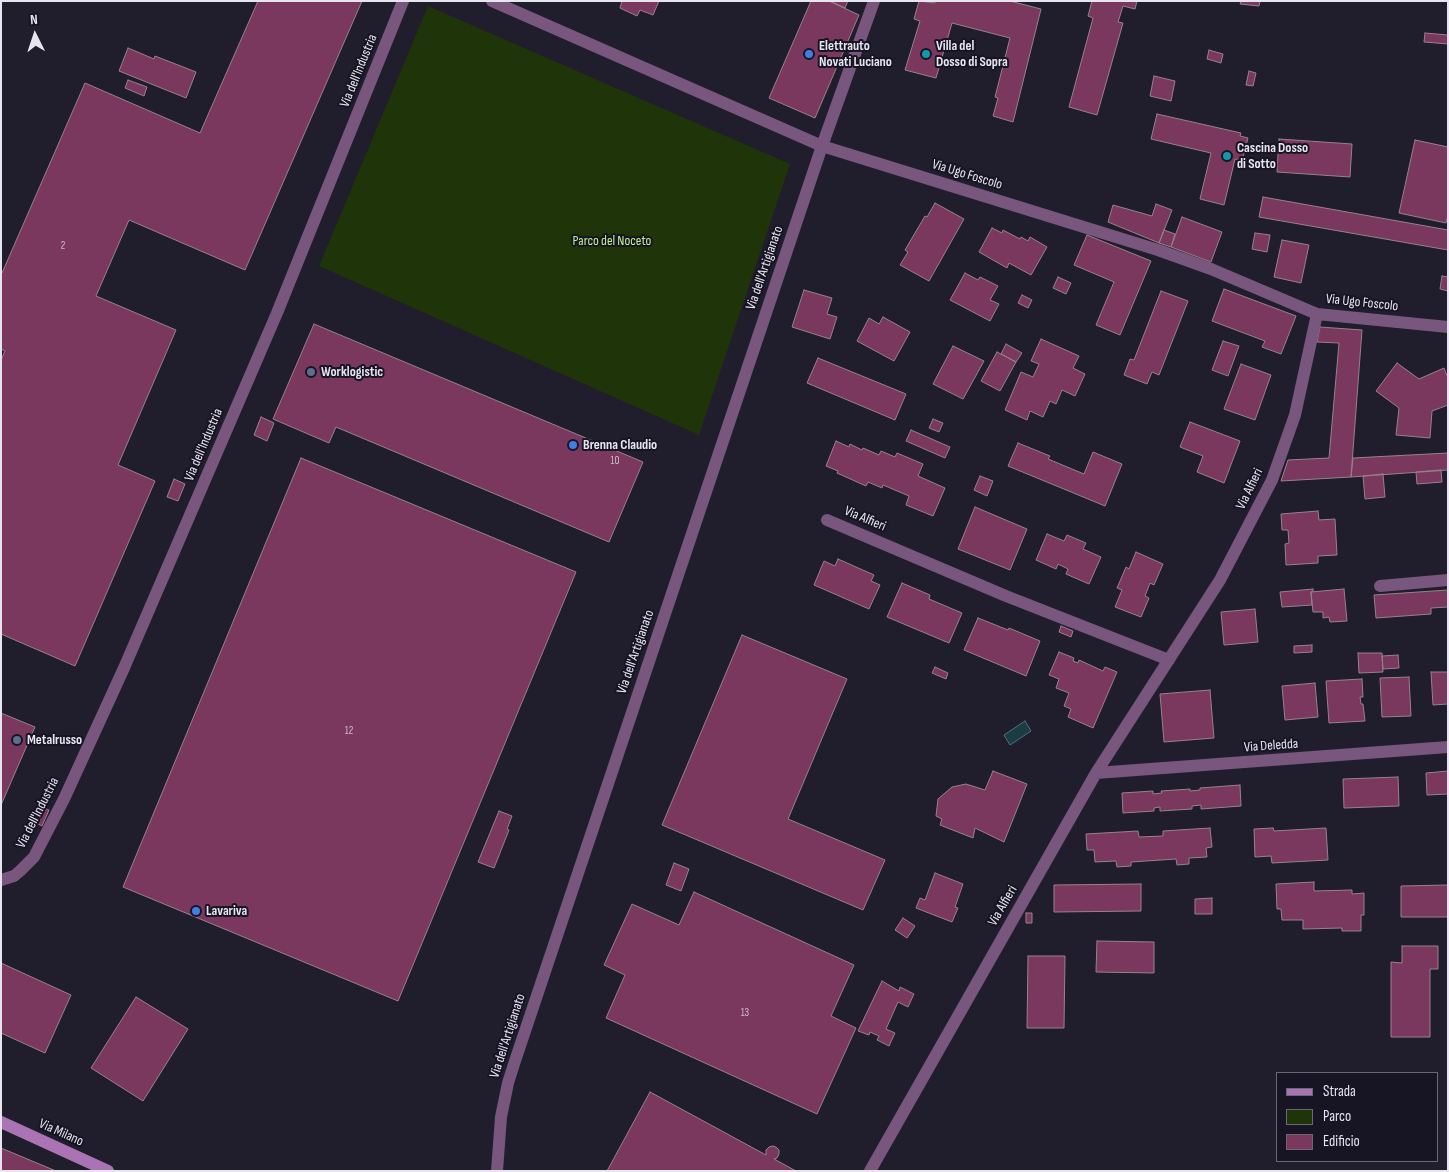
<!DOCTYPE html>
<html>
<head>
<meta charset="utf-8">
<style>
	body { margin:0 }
	#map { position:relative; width:1449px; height:1172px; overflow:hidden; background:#201d2d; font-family:"Sofia Sans Condensed",sans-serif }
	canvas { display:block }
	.frame { position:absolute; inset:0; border:2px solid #e6e5f0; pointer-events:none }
	.legend { position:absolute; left:1276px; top:1072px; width:162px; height:90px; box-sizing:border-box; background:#171423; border:1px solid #6a6875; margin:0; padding:6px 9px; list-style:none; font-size:15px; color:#e6e5f0 }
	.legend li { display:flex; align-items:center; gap:10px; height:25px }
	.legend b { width:25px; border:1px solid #6a6875 }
	.north { position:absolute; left:10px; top:10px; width:50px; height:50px; -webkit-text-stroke:4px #171423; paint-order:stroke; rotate:356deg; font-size:14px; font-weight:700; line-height:20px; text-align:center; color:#e6e5f0 }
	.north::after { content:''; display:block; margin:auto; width:18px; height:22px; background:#e6e5f0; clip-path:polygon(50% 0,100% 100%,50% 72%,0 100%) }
</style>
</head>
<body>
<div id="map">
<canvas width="1449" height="1172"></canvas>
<div class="frame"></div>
<ul class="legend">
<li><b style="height:6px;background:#aa73b4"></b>Strada</li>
<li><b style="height:14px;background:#1f3408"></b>Parco</li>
<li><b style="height:14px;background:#7b385e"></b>Edificio</li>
</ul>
<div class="north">N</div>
</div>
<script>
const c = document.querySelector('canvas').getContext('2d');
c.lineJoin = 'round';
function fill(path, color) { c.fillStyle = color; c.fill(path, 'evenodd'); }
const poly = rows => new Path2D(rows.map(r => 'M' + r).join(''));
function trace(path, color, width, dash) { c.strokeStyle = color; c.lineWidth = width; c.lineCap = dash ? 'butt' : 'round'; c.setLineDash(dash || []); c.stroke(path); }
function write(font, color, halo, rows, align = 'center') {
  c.font = font + ' "Sofia Sans Condensed",sans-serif'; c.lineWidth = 4; c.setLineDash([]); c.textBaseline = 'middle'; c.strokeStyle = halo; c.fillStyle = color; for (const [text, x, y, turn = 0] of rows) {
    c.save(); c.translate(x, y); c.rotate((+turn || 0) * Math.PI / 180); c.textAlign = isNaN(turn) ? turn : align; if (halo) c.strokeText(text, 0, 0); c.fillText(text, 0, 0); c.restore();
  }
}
const green = poly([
	[428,6,790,164,699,435,319,266]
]);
const water = poly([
	[1025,721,1031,731,1010,745,1004,735,1025,721]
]);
const building = poly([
	[258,1,362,1,245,270,129,220,96,296,176,330,118,465,155,481,75,666,1,634,1,360,5,351,1,349,1,273,2,273,85,83,200,133,258,1],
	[622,1,659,1,653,15,640,10,637,16,620,8,622,1],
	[811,1,829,1,859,15,815,118,769,98,811,1],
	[830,1,848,1,845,8,830,1],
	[919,1,935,3,935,1,1010,1,1041,9,1013,122,993,116,998,98,995,97,1010,38,952,23,936,78,905,70,920,21,914,19,919,1],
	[1092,1,1137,1,1135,9,1123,6,1118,22,1123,23,1097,115,1069,107,1093,18,1088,16,1092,1],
	[1241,1,1260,1,1259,6,1240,4,1241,1],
	[1425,33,1448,35,1448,44,1424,42,1425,33],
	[128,48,154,59,155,56,196,72,186,98,119,71,128,48],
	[1209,50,1223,54,1221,63,1207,59,1209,50],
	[1249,71,1256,73,1253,86,1246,85,1249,71],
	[1154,76,1175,81,1171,101,1150,96,1154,76],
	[128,80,147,87,144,96,125,88,128,80],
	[1157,114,1241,133,1240,136,1248,138,1242,161,1235,159,1224,205,1200,199,1211,153,1151,139,1157,114],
	[1279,139,1352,144,1350,177,1277,172,1279,139],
	[1415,140,1448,147,1448,215,1446,223,1399,213,1415,140],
	[1263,197,1448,230,1448,250,1259,217,1263,197],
	[935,203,964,219,929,281,900,265,908,252,905,250,925,216,927,217,935,203],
	[1156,204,1172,210,1159,243,1108,222,1113,205,1152,216,1156,204],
	[1182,217,1222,232,1211,262,1171,247,1182,217],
	[992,228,1002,233,1003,230,1020,239,1021,237,1028,241,1030,237,1047,247,1031,275,1009,263,1007,268,979,252,992,228],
	[1164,230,1175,234,1171,247,1159,243,1164,230],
	[1255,233,1270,235,1267,252,1252,249,1255,233],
	[1087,235,1151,261,1120,335,1096,325,1114,282,1074,265,1087,235],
	[1282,240,1309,245,1301,283,1274,277,1282,240],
	[965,273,978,280,980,277,998,286,990,300,999,304,990,321,950,300,965,273],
	[1442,276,1448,277,1448,291,1440,289,1442,276],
	[1058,277,1071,283,1066,294,1053,288,1058,277],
	[1224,289,1296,316,1281,354,1262,347,1265,341,1212,321,1224,289],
	[804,290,832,298,827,314,837,317,830,339,792,327,804,290],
	[1161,291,1188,301,1159,375,1152,372,1147,384,1124,375,1130,359,1134,360,1161,291],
	[1022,295,1032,300,1028,308,1018,303,1022,295],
	[883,317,910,332,894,361,857,341,869,318,879,324,883,317],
	[314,324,643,462,609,542,336,427,329,443,273,419,314,324],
	[1320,327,1362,330,1351,477,1281,481,1288,460,1329,458,1339,343,1317,342,1320,327],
	[1041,339,1079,356,1073,368,1085,374,1075,396,1062,390,1056,404,1050,401,1043,417,1030,411,1027,420,1005,410,1021,372,1033,377,1039,364,1031,361,1041,339],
	[1223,341,1239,346,1228,376,1212,370,1223,341],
	[1006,344,1022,353,1016,362,1001,354,1006,344],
	[953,346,984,361,963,399,933,384,953,346],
	[997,352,1016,362,1000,391,981,381,997,352],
	[818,358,906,394,895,420,807,383,818,358],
	[1397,363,1419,379,1444,368,1448,378,1448,405,1432,411,1430,438,1396,435,1399,408,1376,391,1397,363],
	[1241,364,1271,375,1255,420,1224,409,1241,364],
	[261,417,274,423,267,441,254,435,261,417],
	[933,419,943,423,939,432,929,428,933,419],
	[1190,422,1240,441,1224,483,1197,472,1203,456,1180,447,1190,422],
	[911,430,950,447,945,458,906,441,911,430],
	[836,441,849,447,850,444,862,450,863,448,879,455,881,451,895,457,897,453,923,464,918,476,945,488,933,516,906,505,909,496,883,485,882,488,868,482,866,486,837,473,838,471,826,466,836,441],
	[1018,443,1050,456,1048,459,1084,474,1093,452,1122,464,1105,506,1008,466,1018,443],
	[1448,453,1448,470,1351,477,1353,458,1448,453],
	[301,458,576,572,398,1001,123,887,301,458],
	[1441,470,1442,482,1417,484,1416,472,1441,470],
	[1383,474,1385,497,1365,499,1363,476,1383,474],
	[980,476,993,481,987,496,974,490,980,476],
	[174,479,185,484,178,501,167,497,174,479],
	[975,507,1027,529,1010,570,958,549,975,507],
	[1318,511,1319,520,1335,519,1337,555,1318,556,1318,563,1286,565,1285,544,1289,543,1288,530,1282,530,1281,514,1318,511],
	[1047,534,1064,541,1067,535,1086,543,1083,549,1101,557,1089,584,1066,574,1068,569,1058,564,1056,569,1036,560,1047,534],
	[1136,552,1163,564,1154,585,1150,583,1145,596,1149,598,1141,617,1115,607,1122,590,1117,588,1126,567,1129,569,1136,552],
	[838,559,874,575,871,581,880,585,869,609,814,585,824,561,835,566,838,559],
	[902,583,930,595,929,599,962,613,949,643,887,617,902,583],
	[1313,589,1313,591,1311,592,1312,605,1282,607,1280,592,1313,589],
	[1344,589,1347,621,1330,622,1329,617,1323,618,1323,612,1313,612,1311,592,1344,589],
	[1448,590,1448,607,1431,608,1431,614,1376,618,1374,595,1448,590],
	[1255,609,1258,642,1224,645,1221,612,1255,609],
	[978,618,1008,630,1009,628,1040,641,1026,676,964,650,978,618],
	[1061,626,1073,631,1071,637,1059,632,1061,626],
	[742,635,847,679,788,819,885,860,863,910,662,825,742,635],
	[1312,645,1312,652,1294,653,1294,646,1312,645],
	[1059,652,1074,658,1073,661,1078,663,1079,660,1103,671,1105,667,1117,672,1093,728,1068,717,1071,709,1064,706,1069,693,1056,688,1059,679,1049,675,1059,652],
	[1358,653,1382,653,1383,672,1359,673,1358,653],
	[1398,655,1399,668,1383,669,1382,656,1398,655],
	[935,667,948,673,946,679,932,673,935,667],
	[1431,672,1448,672,1448,704,1433,705,1431,672],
	[1409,677,1411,716,1382,717,1380,678,1409,677],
	[1362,679,1363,697,1360,697,1361,704,1363,704,1365,721,1329,723,1326,681,1362,679],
	[1315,683,1318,717,1285,720,1282,686,1315,683],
	[1210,690,1214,738,1164,742,1160,694,1210,690],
	[1,713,35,727,1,805,1,713],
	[993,771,1027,784,1004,842,975,828,973,838,940,825,942,819,936,816,938,799,952,787,966,784,985,790,993,771],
	[1448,771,1448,794,1427,795,1426,773,1448,771],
	[1398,777,1399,806,1344,808,1343,779,1398,777],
	[1240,785,1241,806,1201,809,1201,805,1192,806,1192,809,1160,811,1160,807,1154,808,1154,811,1123,813,1122,793,1153,791,1153,794,1162,793,1161,791,1190,789,1190,791,1200,790,1200,788,1240,785],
	[39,806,49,810,42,826,32,821,39,806],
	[499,811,512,816,507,829,509,830,494,868,478,862,499,811],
	[1210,828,1212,847,1206,848,1207,857,1189,858,1189,864,1177,865,1176,859,1131,862,1131,866,1117,867,1116,861,1095,862,1094,850,1087,850,1086,834,1138,831,1139,837,1163,836,1163,831,1210,828],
	[1273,828,1274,831,1326,828,1328,860,1272,863,1271,856,1255,857,1254,829,1273,828],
	[674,863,689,869,681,891,666,885,674,863],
	[935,873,963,884,955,907,958,908,952,922,916,908,920,898,925,900,935,873],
	[1314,882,1314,891,1352,890,1352,894,1364,893,1364,915,1361,915,1361,931,1342,931,1342,928,1303,929,1303,920,1282,920,1281,909,1277,909,1276,884,1314,882],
	[1141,884,1141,911,1054,912,1054,885,1141,884],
	[1448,885,1448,917,1401,917,1401,886,1448,885],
	[694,892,854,965,831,1016,856,1028,817,1114,606,1018,625,975,604,965,632,904,679,925,694,892],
	[1212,898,1212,914,1195,914,1195,899,1212,898],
	[1026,913,1032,913,1032,923,1026,923,1026,913],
	[903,918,915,926,907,938,895,930,903,918],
	[1097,941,1154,942,1154,973,1096,972,1097,941],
	[1402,946,1438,946,1438,969,1430,969,1430,1037,1391,1037,1391,962,1402,963,1402,946],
	[1028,956,1065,956,1064,1028,1027,1028,1028,956],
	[1,963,71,995,45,1053,1,1033,1,963],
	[882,981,899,991,900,987,914,994,908,1007,898,1002,886,1029,895,1033,889,1046,877,1040,879,1036,870,1032,869,1035,858,1031,882,981],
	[136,997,188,1029,143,1101,91,1068,136,997],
	[650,1092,766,1155,766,1150,769,1147,773,1146,776,1147,779,1150,779,1154,777,1158,774,1159,796,1171,607,1171,650,1092],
	[1,1148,56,1171,1,1171,1,1148]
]);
const minor = poly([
	[492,1,822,146,1158,250,1211,269,1317,314,1448,327],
	[827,520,1006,596,1169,660],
	[1380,586,1448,580],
	[1096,773,1448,747],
	[1,880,14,876,20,871,34,857,64,799,124,668,277,313,403,1],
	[497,1171,501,1117,508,1083,515,1061,822,146,874,1],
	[870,1171,1096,773,1220,580,1272,480,1295,415,1317,314]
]);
const secondary = poly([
	[1,1122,108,1171]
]);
const markers = [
	[809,54,5,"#3f7fe0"],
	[926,54,5,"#0f9aa8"],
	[1227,156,5,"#0f9aa8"],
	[311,372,5,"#5c6f8a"],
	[573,445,5,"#3f7fe0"],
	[17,740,5,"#5c6f8a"],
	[196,911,5,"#3f7fe0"]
];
const numberNames = [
	["2",63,246],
	["10",615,461],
	["12",349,731],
	["13",745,1013]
];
const poiNames = [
	["Elettrauto",819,46],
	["Novati Luciano",819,62],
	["Villa del",936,46],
	["Dosso di Sopra",936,62],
	["Cascina Dosso",1237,148],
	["di Sotto",1237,164],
	["Worklogistic",321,372],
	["Brenna Claudio",583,445],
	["Metalrusso",27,740],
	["Lavariva",206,911]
];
const streetNames = [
	["Via dell'Industria",359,71,-68],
	["Via Ugo Foscolo",967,175,17],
	["Via dell'Artigianato",765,268,-71],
	["Via Ugo Foscolo",1362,303,6],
	["Via dell'Industria",204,445,-67],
	["Via Alfieri",1250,489,-64],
	["Via Alfieri",865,519,23],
	["Via dell'Artigianato",636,652,-71],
	["Via Deledda",1271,746,-4],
	["Via dell'Industria",38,813,-63],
	["Via Alfieri",1003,906,-60],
	["Via dell'Artigianato",508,1036,-72],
	["Via Milano",61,1133,24]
];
const parkNames = [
	["Parco del Noceto",612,241]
];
fill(green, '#1f3408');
fill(water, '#193d42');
trace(water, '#566f76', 1);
fill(building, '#7b385e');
trace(building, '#97828c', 1);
trace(minor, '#78567e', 12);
trace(secondary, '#aa73b4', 12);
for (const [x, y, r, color] of markers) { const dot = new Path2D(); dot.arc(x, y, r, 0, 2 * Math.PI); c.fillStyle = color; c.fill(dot); trace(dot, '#171423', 2); }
write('11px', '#cbbacc', null, numberNames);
write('bold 14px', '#e6e5f0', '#171423', poiNames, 'left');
write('14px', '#e6e5f0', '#171423', streetNames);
write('14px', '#bcf191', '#171423', parkNames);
</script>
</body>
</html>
